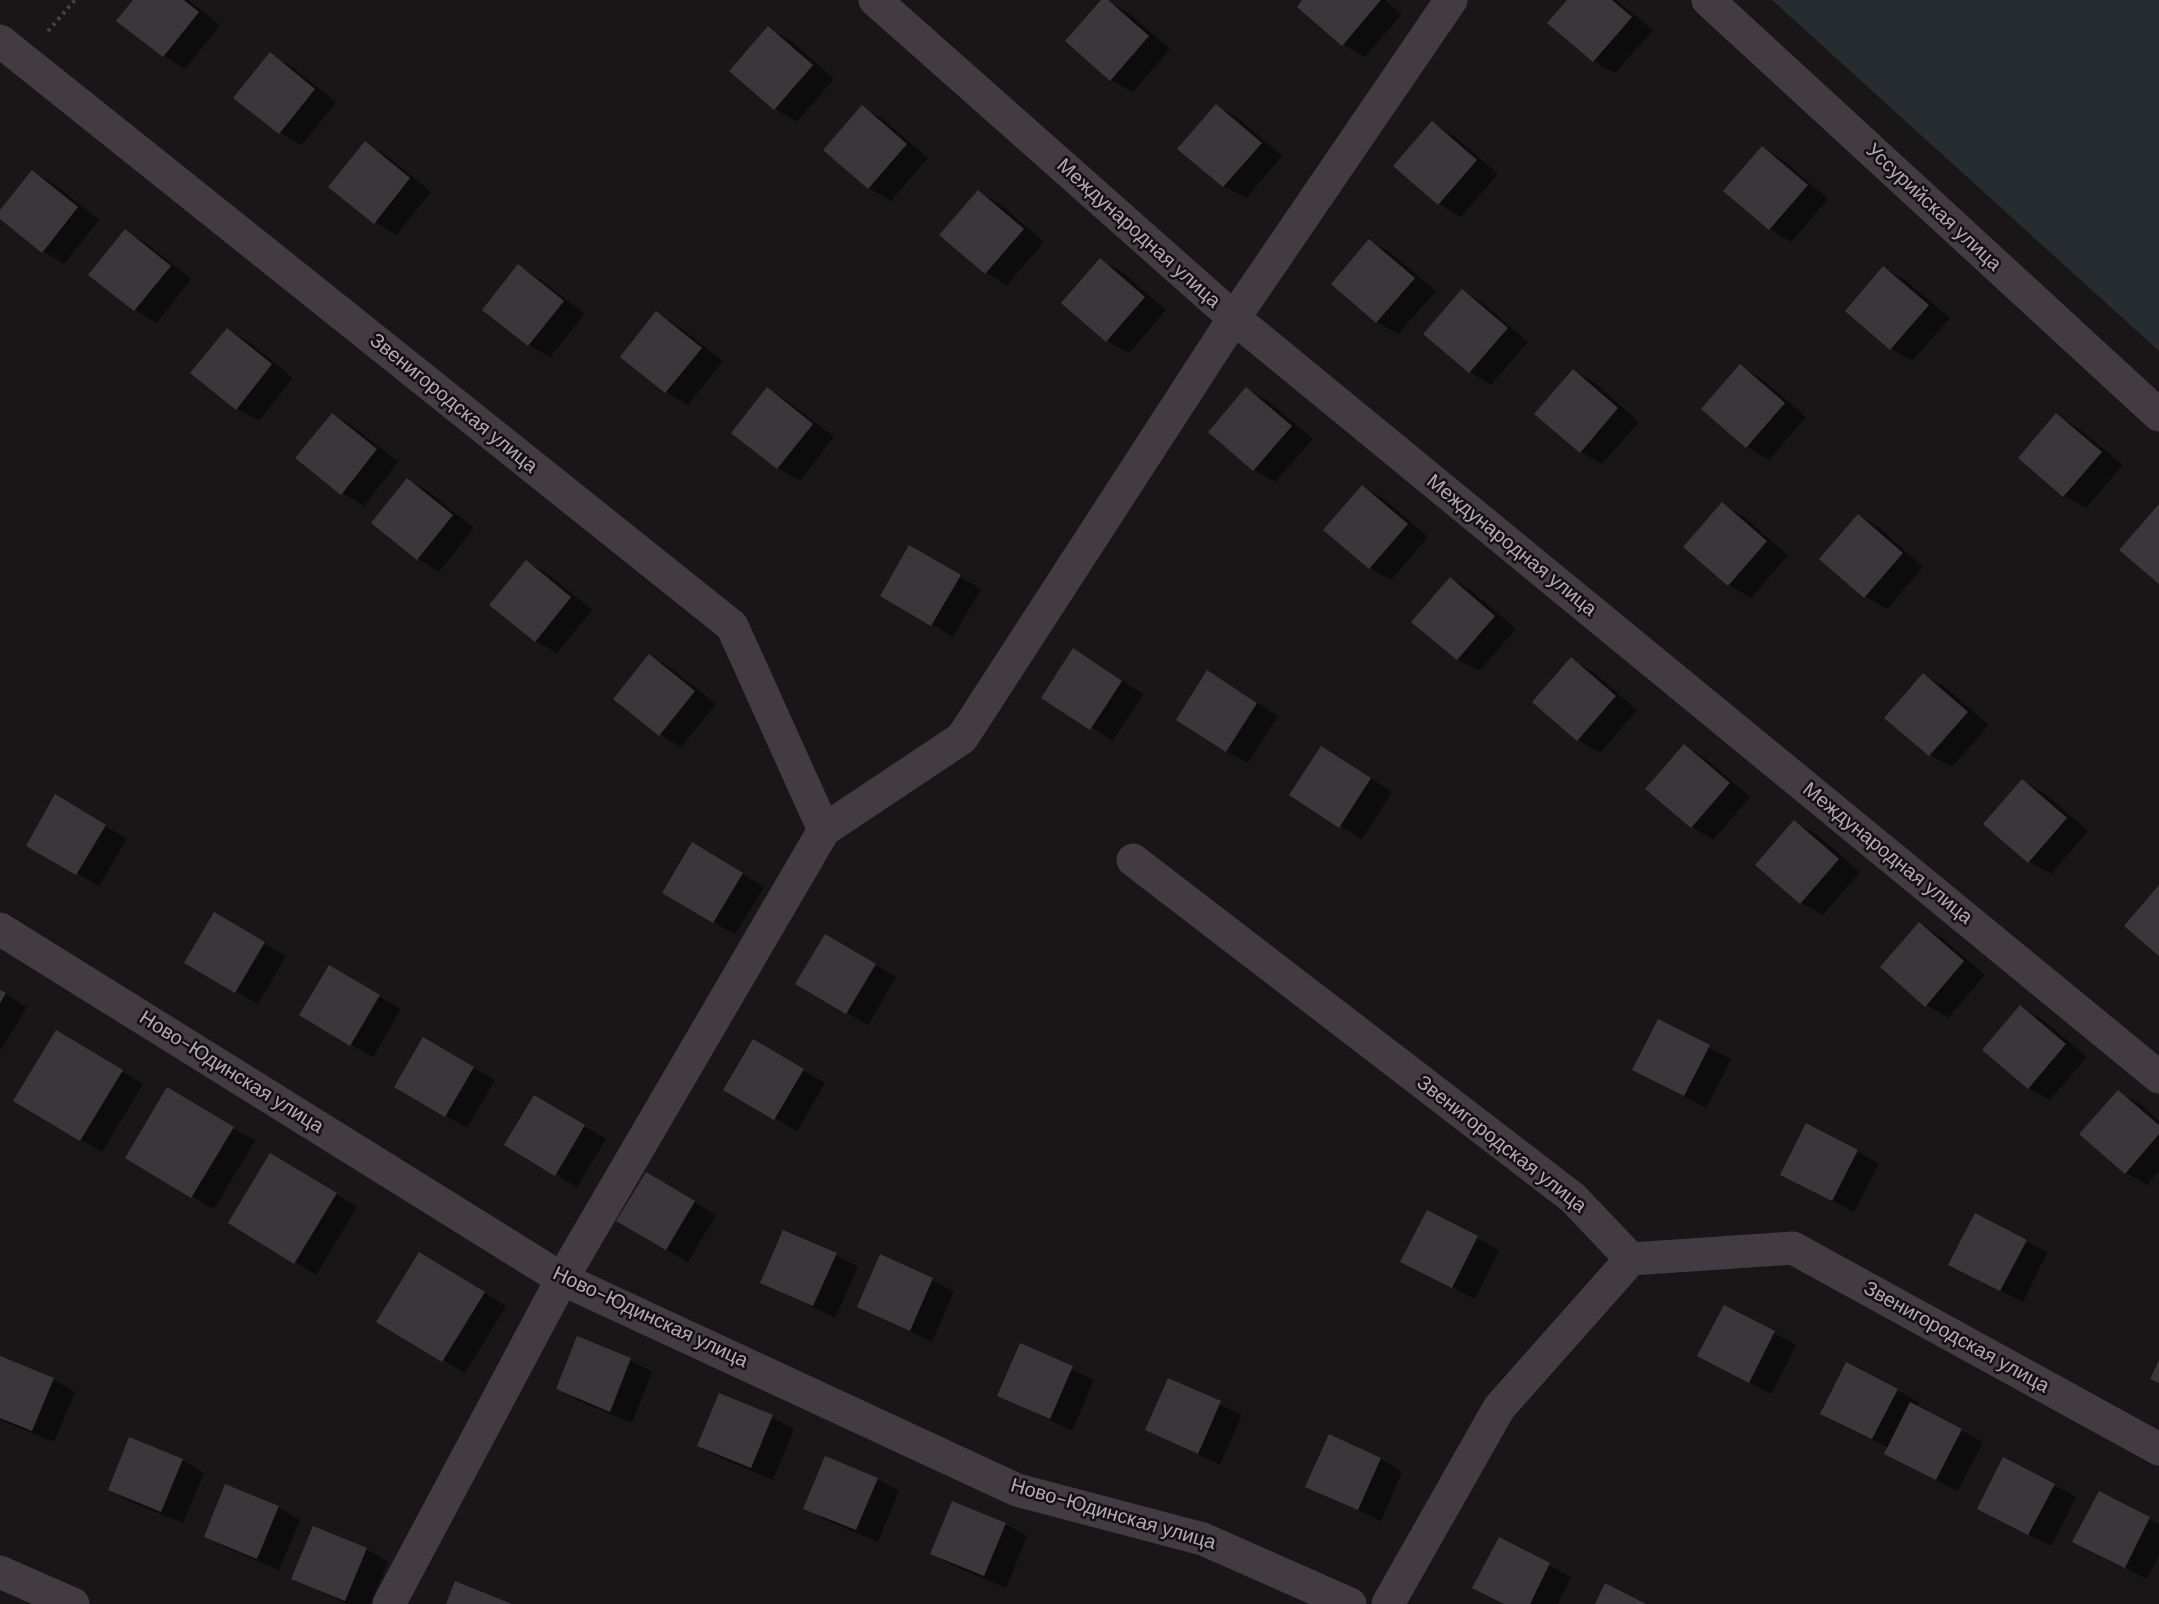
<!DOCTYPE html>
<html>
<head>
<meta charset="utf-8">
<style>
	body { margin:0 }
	canvas { display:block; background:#181617 }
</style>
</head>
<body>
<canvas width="2159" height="1604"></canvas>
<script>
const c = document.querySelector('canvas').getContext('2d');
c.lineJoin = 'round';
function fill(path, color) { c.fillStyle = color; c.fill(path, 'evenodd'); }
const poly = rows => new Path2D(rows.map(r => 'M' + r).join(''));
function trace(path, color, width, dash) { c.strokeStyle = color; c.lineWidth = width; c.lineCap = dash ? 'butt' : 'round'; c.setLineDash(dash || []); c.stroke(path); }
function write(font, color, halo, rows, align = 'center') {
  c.font = font + ' "DM Sans",sans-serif'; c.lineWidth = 5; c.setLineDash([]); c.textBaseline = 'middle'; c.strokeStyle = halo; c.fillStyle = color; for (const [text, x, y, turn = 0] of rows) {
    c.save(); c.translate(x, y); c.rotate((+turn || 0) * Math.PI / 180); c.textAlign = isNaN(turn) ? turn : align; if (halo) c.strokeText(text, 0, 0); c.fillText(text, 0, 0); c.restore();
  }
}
const green = poly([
	[1772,0,2159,0,2159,351]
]);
const shadow = poly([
	[135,0,188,0,220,25,185,69,163,56],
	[1103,0,1126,11,1170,49,1133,92,1111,80],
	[1304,0,1385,0,1402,14,1365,57,1343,44],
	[1569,0,1616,0,1653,30,1615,73,1593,61],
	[768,28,790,40,834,79,797,122,775,109,731,71],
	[270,54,292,67,336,102,302,145,280,133,235,97],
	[1217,106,1238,118,1282,156,1246,198,1224,186,1180,148],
	[862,107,884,120,928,158,891,201,869,188,825,150],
	[1432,123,1454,136,1498,174,1461,217,1439,204,1395,166],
	[365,143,387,156,431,192,396,235,375,222],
	[1763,148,1784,161,1828,199,1791,242,1770,229],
	[33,172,54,184,99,220,64,264,42,251,0,217,0,213],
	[979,192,1000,204,1044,242,1007,285,986,273],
	[125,231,147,244,191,279,157,323,135,310,90,275],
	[1370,241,1391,253,1436,291,1398,334,1377,322],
	[1100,260,1122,272,1166,310,1129,353,1107,341],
	[519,266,540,279,585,314,550,357,529,345],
	[1884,268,1905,280,1950,318,1912,361,1891,349],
	[1463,291,1484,304,1528,342,1491,385,1470,372],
	[657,313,678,326,723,361,688,405,666,392,622,356],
	[227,330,249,342,293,378,259,421,237,409,192,373],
	[1740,366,1762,379,1806,417,1769,460,1747,447,1703,409],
	[1574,371,1595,383,1639,422,1602,464,1581,452],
	[768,389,789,402,834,437,800,481,778,468,733,433],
	[1247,389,1268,401,1313,439,1275,482,1254,470],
	[332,414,354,427,398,462,364,506,342,493],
	[2057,415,2078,428,2123,465,2086,508,2064,496],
	[408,480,429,492,474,528,439,572,418,559],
	[1363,487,1384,499,1428,537,1391,580,1370,568],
	[1722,504,1744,517,1788,555,1751,598,1729,585,1685,547],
	[1858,515,1880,528,1923,567,1887,609,1865,596],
	[910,547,981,589,953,637,882,595],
	[526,562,548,574,592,610,557,653,536,641],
	[1450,578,1472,591,1516,629,1479,671,1457,659],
	[650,656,671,668,716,704,681,747,659,734],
	[1571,659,1593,672,1637,710,1600,753,1578,740,1534,702],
	[1095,663,1143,694,1113,741,1043,697],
	[1923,675,1945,687,1989,725,1952,767,1930,755,1886,717],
	[1230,685,1278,716,1248,763,1226,751],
	[1685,746,1706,759,1750,797,1713,840,1692,827],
	[1343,761,1392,792,1362,839,1340,826],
	[2022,781,2044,793,2088,831,2051,874,2029,862],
	[56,796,127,839,99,886,28,845],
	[1794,822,1816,834,1860,872,1823,915,1801,903,1757,864],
	[692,844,764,887,735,935,664,892],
	[214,915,286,956,258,1004,186,962],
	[1919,924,1941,937,1985,975,1948,1018,1926,1005],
	[825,936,896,977,868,1025,797,984],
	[330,967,401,1009,373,1057,301,1015],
	[0,991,27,1007,0,1051],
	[2021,1007,2043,1020,2087,1057,2050,1100,2028,1088],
	[1659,1021,1731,1059,1706,1108,1656,1082],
	[424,1039,495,1080,467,1128,396,1087],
	[754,1041,825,1083,797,1131,725,1089],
	[78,1045,143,1084,102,1152,81,1140],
	[2118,1092,2140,1104,2159,1121,2159,1171,2147,1185,2125,1172],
	[535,1097,606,1139,577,1187,506,1144],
	[189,1102,255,1141,214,1209,127,1157],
	[1857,1151,1879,1164,1854,1212,1782,1174],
	[293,1167,357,1207,316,1275,295,1262],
	[646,1174,716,1215,688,1262,618,1221],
	[1427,1212,1499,1250,1475,1299,1424,1273],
	[2026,1241,2047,1253,2023,1302,1972,1277],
	[836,1255,858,1267,835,1318,762,1282],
	[881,1256,954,1291,932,1342,859,1307],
	[441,1266,506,1306,465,1373,378,1322],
	[1724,1307,1796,1345,1771,1394,1721,1368],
	[578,1338,630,1360,652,1372,632,1423,579,1401,557,1389],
	[1021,1345,1094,1380,1072,1431,999,1395],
	[0,1361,53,1379,75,1392,54,1442,0,1420],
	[1169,1380,1242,1415,1220,1465,1147,1430],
	[1897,1390,1919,1402,1917,1407,1983,1442,1958,1491,1908,1466,1889,1448,1822,1413],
	[772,1417,794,1429,773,1480,721,1458,699,1446],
	[1381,1459,1402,1472,1381,1521,1307,1486],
	[182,1460,204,1473,183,1523,131,1502,109,1489],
	[878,1479,899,1491,878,1542,826,1520,805,1508],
	[2054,1485,2076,1497,2051,1546,2000,1520],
	[2099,1493,2159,1524,2159,1555,2147,1579,2074,1542],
	[278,1507,300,1520,279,1570,227,1548,206,1536],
	[1005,1524,1027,1536,1006,1588,954,1566,932,1554],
	[1499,1539,1571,1577,1558,1604,1504,1604,1496,1600],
	[366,1549,388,1562,370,1604,347,1604,293,1578]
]);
const building = poly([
	[133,0,184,0,199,12,163,57,116,21],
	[1101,0,1108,0,1149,36,1110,81,1065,41],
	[1302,0,1381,0,1342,46,1297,7],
	[1567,0,1612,0,1632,17,1593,62,1547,23],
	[768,26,813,65,774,110,729,71],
	[270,52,315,89,279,134,233,98],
	[1216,104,1262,143,1223,187,1177,149],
	[862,105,907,144,868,189,823,150],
	[1432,121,1477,160,1438,205,1393,166],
	[365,141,410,178,374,224,328,187],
	[1762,146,1808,185,1769,230,1723,191],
	[32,170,78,207,42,253,0,219,0,210],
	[978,190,1024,229,985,274,939,235],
	[125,229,171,266,134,311,88,275],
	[1369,239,1415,278,1376,323,1331,284],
	[1100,258,1145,297,1106,342,1061,303],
	[518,264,564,301,528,346,482,310],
	[1883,266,1929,305,1890,350,1845,311],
	[1462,289,1508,328,1469,373,1423,334],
	[656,311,702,348,665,393,620,357],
	[227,328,272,364,236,410,190,373],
	[1740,364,1785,403,1746,448,1701,409],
	[1573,369,1618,408,1580,453,1534,414],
	[767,387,813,424,777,469,731,433],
	[1246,387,1292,426,1253,471,1208,432],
	[332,413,377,449,341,495,295,458],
	[2056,413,2102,452,2063,497,2018,458],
	[407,478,453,515,417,560,371,523],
	[1362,485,1408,524,1369,569,1323,530],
	[1722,502,1767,541,1728,586,1683,547],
	[2159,504,2159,584,2119,550],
	[1858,514,1903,553,1864,598,1819,559],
	[909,545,961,575,931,626,880,596],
	[526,560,571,597,535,642,489,605],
	[1450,577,1495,616,1457,660,1411,622],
	[1073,648,1122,681,1090,730,1041,698],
	[649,654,695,691,659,736,613,699],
	[1571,657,1616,696,1577,741,1532,702],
	[1207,670,1257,703,1226,752,1176,720],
	[1923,673,1968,712,1929,756,1884,718],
	[1684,744,1730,783,1691,828,1645,789],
	[1321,746,1371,778,1339,828,1289,795],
	[2022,779,2067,818,2028,863,1983,824],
	[55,794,106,825,76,875,26,846],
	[1794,820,1839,859,1800,904,1755,865],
	[692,842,743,873,713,923,662,893],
	[2159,885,2159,956,2124,926],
	[214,912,265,942,235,993,184,963],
	[1919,922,1964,961,1925,1007,1880,967],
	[825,934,876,964,846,1014,795,984],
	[329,965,380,995,350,1046,299,1015],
	[0,990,6,993,0,1003],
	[2020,1005,2066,1044,2028,1089,1982,1050],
	[1658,1019,1710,1045,1684,1096,1632,1070],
	[56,1030,123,1070,80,1141,13,1101],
	[423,1037,474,1067,445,1117,394,1087],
	[753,1039,804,1069,774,1120,723,1090],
	[167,1087,234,1127,191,1198,125,1158],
	[2118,1090,2159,1125,2159,1134,2125,1174,2079,1134],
	[534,1095,585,1125,555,1176,504,1145],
	[1806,1123,1858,1150,1832,1201,1780,1175],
	[270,1153,337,1193,294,1264,228,1223],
	[646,1172,695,1201,666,1250,616,1221],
	[1427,1210,1478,1236,1452,1288,1400,1262],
	[1975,1213,2027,1240,2000,1291,1948,1265],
	[783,1230,837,1253,813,1306,760,1283],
	[419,1252,485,1292,442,1362,376,1322],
	[880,1254,933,1278,910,1331,857,1307],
	[1724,1305,1775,1331,1749,1383,1697,1356],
	[577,1336,631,1358,610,1412,556,1389],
	[1020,1343,1073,1366,1050,1419,997,1396],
	[0,1356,54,1378,32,1431,0,1418],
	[2159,1360,2159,1383,2150,1379],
	[1846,1362,1898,1389,1872,1439,1820,1414],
	[1168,1378,1221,1401,1198,1454,1145,1430],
	[719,1393,773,1415,751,1468,697,1446],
	[1910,1402,1962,1429,1936,1480,1884,1454],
	[1329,1434,1381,1458,1358,1510,1305,1487],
	[129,1437,183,1459,161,1512,108,1490],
	[825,1456,878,1478,856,1530,803,1509],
	[2003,1457,2055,1484,2028,1535,1977,1509],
	[225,1484,279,1506,257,1559,204,1537],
	[2099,1491,2150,1517,2125,1568,2072,1542],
	[952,1501,1006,1523,984,1576,930,1554],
	[313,1526,367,1548,345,1601,291,1579],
	[1499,1537,1550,1563,1530,1604,1504,1604,1472,1588],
	[455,1581,512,1604,446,1604],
	[1605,1583,1646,1604,1595,1604]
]);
const path = poly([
	[48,31,75,0]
]);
const street = poly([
	[875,0,1234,318,2159,1077],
	[1708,0,2159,415],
	[0,41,732,626,824,830],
	[1133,860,1573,1198,1631,1259,1793,1248,2159,1449],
	[0,929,562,1279,1017,1490,1203,1539,1350,1604],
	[0,1572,73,1604],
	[389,1604,562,1279,824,830,962,738,1234,318,1451,0],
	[1388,1604,1499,1408,1631,1259]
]);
const streetNames = [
	["Уссурийская улица",1933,208,43],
	["Международная улица",1138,234,42],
	["Звенигородская улица",453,404,39],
	["Международная улица",1511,546,39],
	["Международная улица",1887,854,39],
	["Ново-Юдинская улица",231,1073,32],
	["Звенигородская улица",1501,1145,38],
	["Ново-Юдинская улица",650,1318,25],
	["Звенигородская улица",1956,1338,29],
	["Ново-Юдинская улица",1113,1515,16]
];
fill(green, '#262c30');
fill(shadow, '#0007');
fill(building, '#3a3639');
trace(path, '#494149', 4, [3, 4.5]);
trace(street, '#423b41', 33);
write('20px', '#b8a7b8', '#131112', streetNames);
</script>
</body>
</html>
